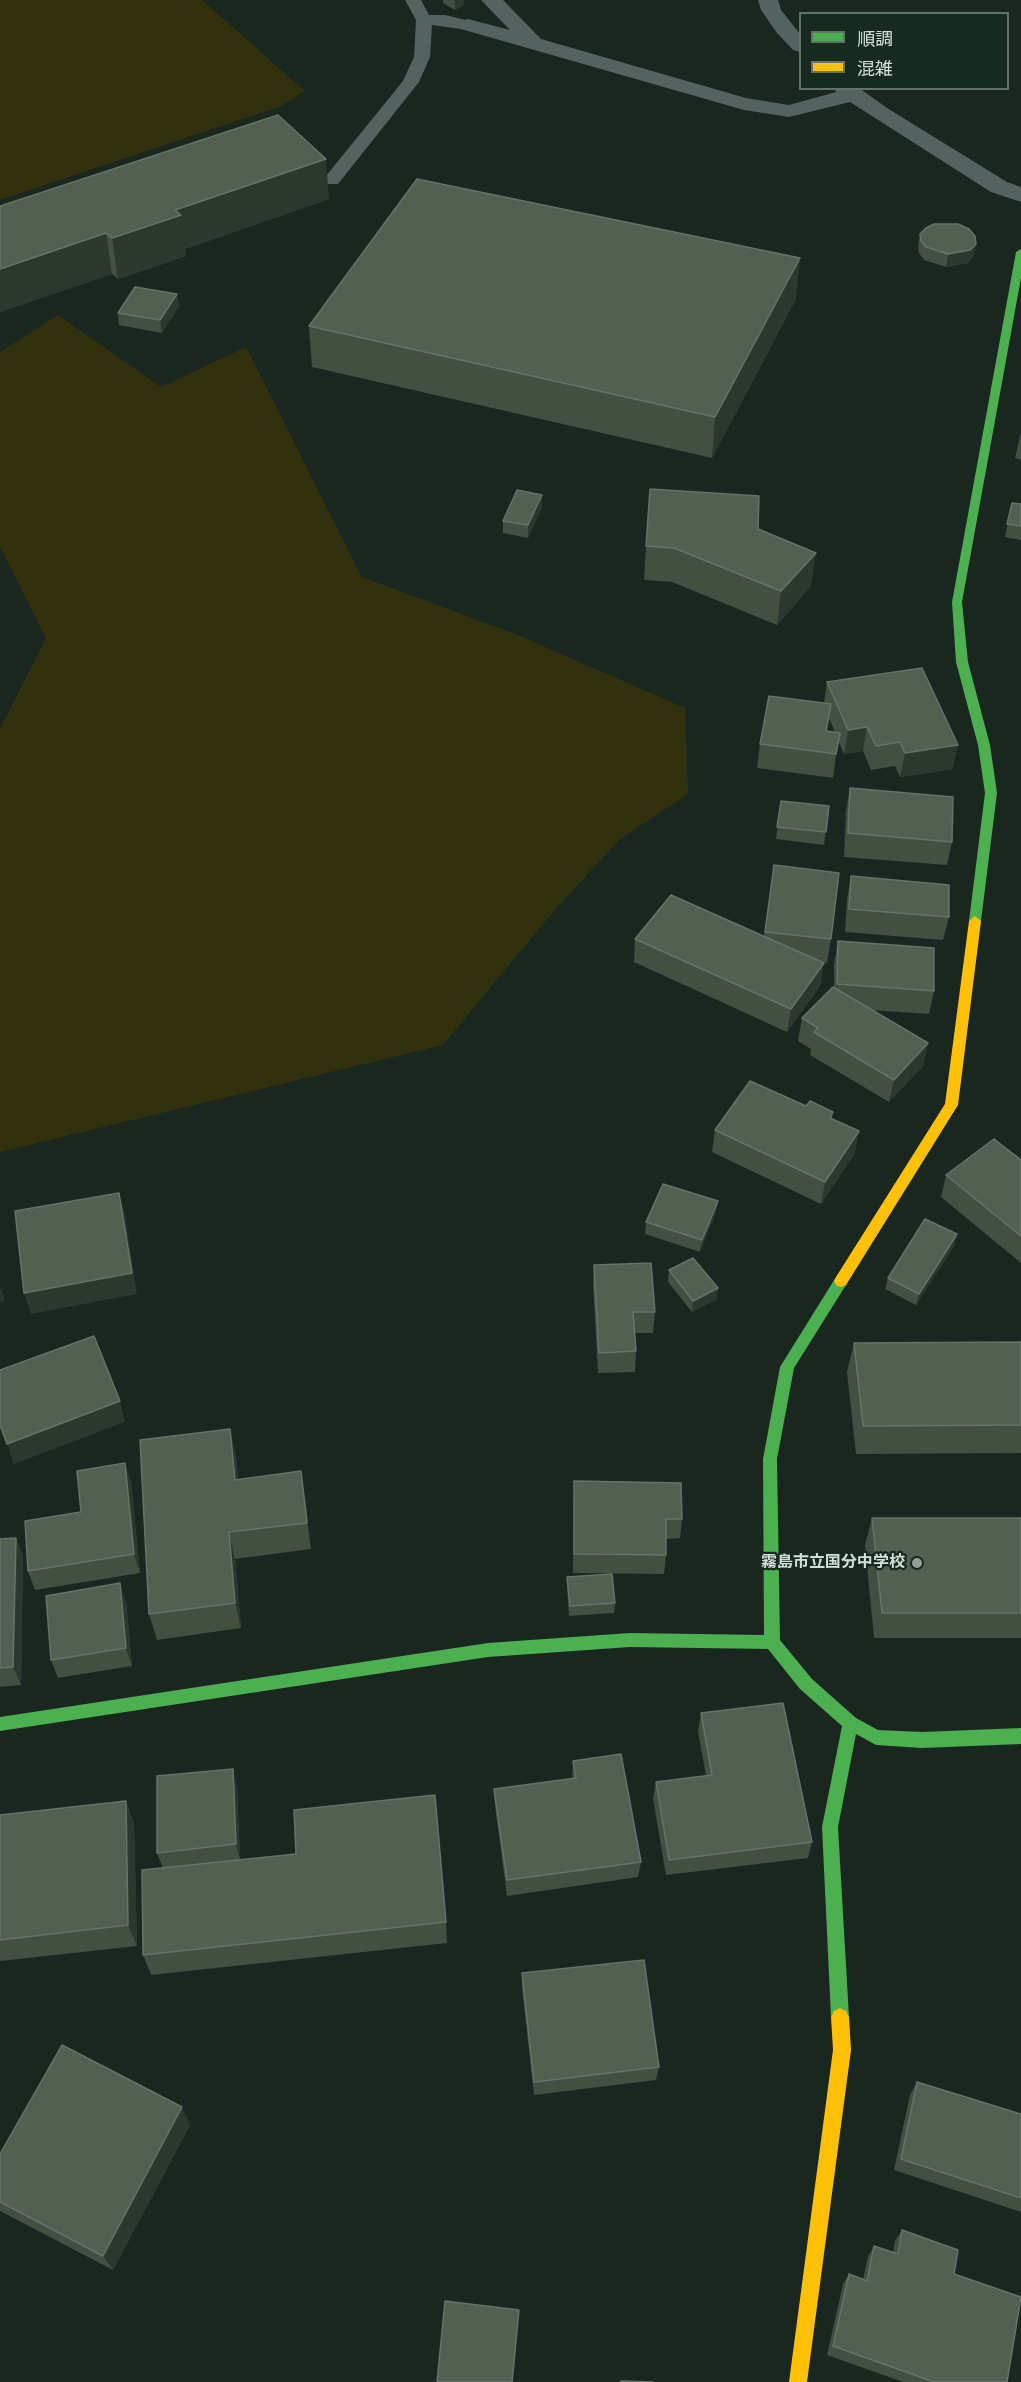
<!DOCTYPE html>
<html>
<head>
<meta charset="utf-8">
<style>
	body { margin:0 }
	#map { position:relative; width:1021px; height:2382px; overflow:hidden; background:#1a2620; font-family:"Nunito Sans","Noto Sans JP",sans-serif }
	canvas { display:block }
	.legend { position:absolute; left:799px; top:12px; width:210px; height:78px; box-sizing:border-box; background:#162a20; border:2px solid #62736a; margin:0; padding:8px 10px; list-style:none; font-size:18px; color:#d3e0d9 }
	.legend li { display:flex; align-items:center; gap:12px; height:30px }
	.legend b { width:30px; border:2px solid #62736a }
</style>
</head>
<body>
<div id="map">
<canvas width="1021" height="2382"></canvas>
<ul class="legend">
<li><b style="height:8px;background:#4caf50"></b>順調</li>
<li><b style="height:8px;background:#ffc107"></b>混雑</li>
</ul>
</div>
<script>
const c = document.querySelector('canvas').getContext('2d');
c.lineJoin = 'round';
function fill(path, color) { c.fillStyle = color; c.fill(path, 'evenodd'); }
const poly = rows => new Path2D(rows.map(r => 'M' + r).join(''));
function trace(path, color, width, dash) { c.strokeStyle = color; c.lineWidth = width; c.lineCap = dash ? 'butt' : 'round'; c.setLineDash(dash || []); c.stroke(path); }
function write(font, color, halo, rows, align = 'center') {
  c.font = font + ' "Nunito Sans","Noto Sans JP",sans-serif'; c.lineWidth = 4.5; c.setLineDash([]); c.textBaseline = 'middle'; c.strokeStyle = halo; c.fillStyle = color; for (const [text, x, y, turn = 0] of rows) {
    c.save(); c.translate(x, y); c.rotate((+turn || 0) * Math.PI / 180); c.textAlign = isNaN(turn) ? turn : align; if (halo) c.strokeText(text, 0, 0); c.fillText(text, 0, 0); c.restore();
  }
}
const green = poly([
	[0,0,202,0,305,91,281,106,0,200],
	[58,315,161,387,246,347,362,577,518,635,685,708,688,794,620,839,553,912,443,1045,0,1152,0,728,46,639,0,547,0,352]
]);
const lane = poly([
	[405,0,421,0,429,15,445,15,474,22,476,25,468,30,432,25,430,57,419,82,338,184,326,184,323,180,326,176,403,81,414,57,416,20,405,0]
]);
const street = poly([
	[481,0,503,0,541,39,746,98,789,105,836,92,834,88,859,88,887,108,1007,182,1021,187,1021,202,991,192,850,102,789,117,744,110,461,29,458,25,461,21,468,19,510,30,481,0],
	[758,0,778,0,781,10,800,34,800,52,793,50,777,33,761,10,758,0]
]);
const fast = poly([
	[1021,249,1021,278,962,602,968,662,990,745,997,793,981,921,975,926,969,921,985,793,978,745,956,662,952,602,1016,252,1021,249],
	[841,1275,846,1277,848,1281,846,1285,794,1368,777,1459,780,1640,812,1679,856,1718,878,1730,922,1732,1021,1728,1021,1744,922,1748,876,1745,856,1734,838,1827,849,2017,846,2023,840,2026,834,2023,831,2017,822,1827,842,1726,800,1689,768,1649,630,1647,488,1657,0,1731,0,1717,488,1643,630,1633,764,1635,763,1459,780,1367,836,1277,841,1275]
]);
const slow = poly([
	[975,916,981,921,958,1105,846,1285,841,1287,836,1285,834,1281,836,1277,945,1104,969,921,975,916],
	[840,2008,846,2011,849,2017,851,2050,807,2382,789,2382,833,2050,831,2017,834,2011,840,2008]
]);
const wall = poly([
	[443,0,464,0,464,5,455,10,443,3],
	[329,199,185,249,186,256,118,279,112,274,0,312,0,206],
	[920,234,976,244,973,256,968,263,946,267,924,260,919,253,918,246],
	[177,294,179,306,162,333,119,325,118,313],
	[796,299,712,458,312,367,309,326],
	[1021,432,1021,460,1015,458],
	[1012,503,1021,504,1021,540,1005,537],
	[542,507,528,538,503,533,503,521],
	[758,529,811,586,777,625,672,582,644,580,646,546],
	[827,682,953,769,900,777,895,766,871,770,863,751,844,754,838,740,833,778,757,768,760,744,824,703],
	[829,718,835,732,827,731],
	[850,788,952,842,947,865,844,857,846,812],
	[781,801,829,806,824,845,776,839],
	[774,865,831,939,827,963,823,962,820,986,787,1032,634,962,635,939,764,936],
	[851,876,949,917,943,940,845,932,847,900],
	[838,941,934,991,929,1014,871,1010,928,1043,923,1066,889,1102,810,1055,811,1049,798,1041,802,1018,834,988,834,964],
	[806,1106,833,1112,832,1119,855,1153,821,1204,712,1152,715,1130],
	[1021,1160,1021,1263,941,1197,946,1175],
	[716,1212,700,1252,645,1234,646,1222],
	[957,1234,954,1246,916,1305,885,1289,888,1278],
	[594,1265,655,1312,653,1333,635,1333,636,1351,635,1372,598,1373,593,1286],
	[669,1270,717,1299,692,1312,668,1282],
	[1021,1342,1021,1453,856,1454,847,1372,854,1343],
	[230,1429,236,1457,238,1479,305,1498,311,1549,235,1559,241,1628,157,1640,149,1614],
	[125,1463,131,1483,140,1573,35,1590,28,1571],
	[574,1481,682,1519,680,1538,666,1539,666,1555,664,1574,573,1573],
	[872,1518,1021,1518,1021,1638,874,1638,865,1545],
	[16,1538,23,1557,21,1685,0,1687,0,1539],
	[567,1577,615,1603,614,1613,569,1616,567,1587],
	[126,1602,132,1666,58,1678,51,1660],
	[701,1713,812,1842,808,1858,666,1875,653,1799,656,1782,706,1776,698,1731],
	[573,1761,641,1862,638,1877,507,1896,495,1806,494,1789,572,1779],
	[237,1786,240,1860,446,1922,447,1943,151,1975,143,1955,163,1868,157,1853],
	[126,1801,134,1824,137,1946,0,1961,0,1815],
	[522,1973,659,2067,656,2080,534,2095,522,1988],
	[917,2082,1021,2114,1021,2212,894,2170,910,2095],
	[190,2125,113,2270,0,2211,0,2154],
	[902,2230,954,2274,1007,2382,903,2382,827,2355,843,2284,849,2274,863,2279,868,2257,874,2246,893,2253,895,2241]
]);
const shadedWall = poly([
	[455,0,464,0,464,5,455,10],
	[326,159,329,199,185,249,186,256,118,279,112,238,175,210],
	[106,233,112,274,0,312,0,269],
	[976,244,973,256,968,263,946,267,948,254],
	[800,258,796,299,712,458,715,417],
	[177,294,179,306,162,333,160,320],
	[542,495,542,507,528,538,528,525],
	[816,553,811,586,777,625,781,591],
	[867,727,863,751,844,754,848,730],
	[958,745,953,769,900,777,905,753],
	[824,963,820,986,787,1032,791,1009],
	[928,1043,923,1066,889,1102,894,1080],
	[859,1131,855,1153,821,1204,825,1182],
	[119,1193,125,1215,137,1294,31,1314,24,1293],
	[718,1201,716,1212,700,1252,702,1240],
	[957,1234,954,1246,916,1305,919,1294],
	[718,1288,717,1299,692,1312,693,1301],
	[0,1289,1,1289,5,1300,0,1302],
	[120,1401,125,1422,14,1464,7,1444],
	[230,1429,236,1457,240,1507,235,1480],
	[125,1463,131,1483,140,1573,134,1554],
	[301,1471,305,1498,311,1549,307,1523],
	[229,1532,235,1559,241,1628,235,1603],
	[16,1538,23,1557,21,1685,13,1667],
	[120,1583,126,1602,132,1666,126,1648],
	[233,1769,237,1786,240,1860,236,1844],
	[126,1801,134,1824,137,1946,128,1925],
	[182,2107,190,2125,113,2270,103,2256],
	[519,2310,513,2382,512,2382]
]);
const building = poly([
	[278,115,326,159,175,210,181,215,112,238,106,233,0,269,0,206,278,115],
	[417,179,800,258,715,417,309,326,417,179],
	[934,224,958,224,969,229,975,236,976,244,970,250,948,254,926,247,921,241,920,234,926,228,934,224],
	[135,287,177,294,160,320,118,313,135,287],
	[650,489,759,496,758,529,816,553,781,591,674,548,646,546,650,489],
	[517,490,542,495,528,525,503,521,517,490],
	[1012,503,1021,504,1021,526,1007,524,1012,503],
	[922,668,958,745,905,753,900,742,876,746,867,727,848,730,827,682,922,668],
	[769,696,831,704,826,731,840,733,836,754,760,744,769,696],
	[850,788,953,797,952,842,848,833,850,788],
	[781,801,829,806,826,832,777,827,781,801],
	[774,865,839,873,831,939,765,932,774,865],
	[851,876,949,885,949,917,849,909,851,876],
	[671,895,824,963,791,1009,635,939,671,895],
	[838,941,934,948,934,991,837,984,838,941],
	[833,987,928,1043,894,1080,814,1032,818,1028,802,1018,833,987],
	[750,1081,806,1106,810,1101,833,1112,830,1118,859,1131,825,1182,715,1130,750,1081],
	[994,1139,1021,1160,1021,1236,946,1175,994,1139],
	[663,1184,718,1201,702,1240,646,1222,663,1184],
	[119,1193,132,1273,24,1293,15,1211,119,1193],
	[925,1219,957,1234,919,1294,888,1278,925,1219],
	[693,1258,718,1288,693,1301,669,1270,693,1258],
	[651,1263,655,1312,633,1312,636,1351,599,1353,594,1265,651,1263],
	[94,1336,120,1401,7,1444,0,1425,0,1370,94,1336],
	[1021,1342,1021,1425,863,1426,854,1343,1021,1342],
	[230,1429,235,1480,301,1471,307,1523,229,1532,235,1603,149,1614,140,1440,230,1429],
	[125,1463,134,1554,28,1571,25,1521,81,1512,77,1471,125,1463],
	[574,1481,681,1483,682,1519,666,1519,666,1555,574,1554,574,1481],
	[872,1518,1021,1518,1021,1613,882,1613,872,1518],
	[16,1538,13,1667,0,1668,0,1539,16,1538],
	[612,1574,615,1603,570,1606,567,1577,612,1574],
	[120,1583,126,1648,51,1660,46,1596,120,1583],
	[783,1703,812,1842,669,1860,656,1782,712,1775,701,1713,783,1703],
	[621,1754,641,1862,507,1880,494,1789,576,1778,573,1761,621,1754],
	[233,1769,236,1844,157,1853,157,1776,233,1769],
	[435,1795,446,1922,143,1955,142,1870,296,1854,294,1810,435,1795],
	[126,1801,128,1925,0,1940,0,1815,126,1801],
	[644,1960,659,2067,534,2082,522,1973,644,1960],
	[62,2045,182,2107,103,2256,0,2202,0,2154,62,2045],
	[917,2082,1021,2114,1021,2198,901,2159,917,2082],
	[902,2230,958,2250,954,2274,1021,2297,1007,2382,934,2382,833,2346,849,2274,867,2281,874,2246,898,2254,902,2230],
	[445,2301,519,2310,512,2382,437,2382,445,2301],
	[621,2381,653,2382,621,2382,621,2381]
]);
const markers = [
	[917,1563,6,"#929f98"]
];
const poiNames = [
	["霧島市立国分中学校",905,1563]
];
fill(green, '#31310e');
fill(lane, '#546260');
fill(street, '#546260');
fill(fast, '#4caf50');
fill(slow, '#ffc107');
fill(wall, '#434f40');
fill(shadedWall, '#2c382d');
fill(building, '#525f51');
trace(building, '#667366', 1.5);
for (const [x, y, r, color] of markers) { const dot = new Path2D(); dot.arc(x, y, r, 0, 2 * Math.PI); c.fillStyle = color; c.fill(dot); trace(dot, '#162a20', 2); }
write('bold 16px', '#d3e0d9', '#162a20', poiNames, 'right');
</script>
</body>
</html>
